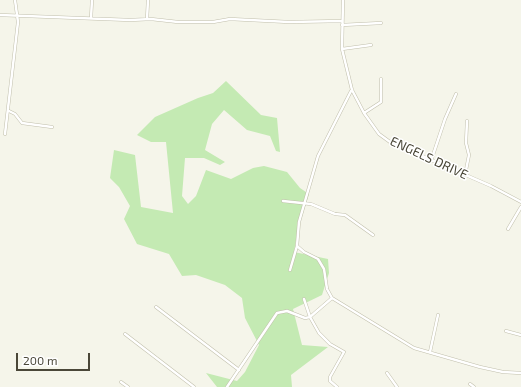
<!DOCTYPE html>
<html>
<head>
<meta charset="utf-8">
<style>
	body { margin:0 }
	#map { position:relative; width:521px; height:387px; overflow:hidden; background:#f5f5ea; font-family:"Exo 2",sans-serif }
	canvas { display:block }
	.scale { position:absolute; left:16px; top:353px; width:74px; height:18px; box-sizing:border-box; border:2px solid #4a4738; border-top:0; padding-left:5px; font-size:12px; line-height:14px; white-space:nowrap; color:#4a4738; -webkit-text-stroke:3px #fff; paint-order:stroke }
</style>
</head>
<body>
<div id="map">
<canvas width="521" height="387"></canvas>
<div class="scale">200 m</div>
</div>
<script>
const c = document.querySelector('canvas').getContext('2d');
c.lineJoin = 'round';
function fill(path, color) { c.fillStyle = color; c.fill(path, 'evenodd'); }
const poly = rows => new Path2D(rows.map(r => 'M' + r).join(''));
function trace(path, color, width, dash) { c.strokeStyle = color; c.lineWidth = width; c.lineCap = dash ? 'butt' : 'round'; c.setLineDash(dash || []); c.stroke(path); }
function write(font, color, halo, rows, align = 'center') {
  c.font = font + ' "Exo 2",sans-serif'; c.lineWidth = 3; c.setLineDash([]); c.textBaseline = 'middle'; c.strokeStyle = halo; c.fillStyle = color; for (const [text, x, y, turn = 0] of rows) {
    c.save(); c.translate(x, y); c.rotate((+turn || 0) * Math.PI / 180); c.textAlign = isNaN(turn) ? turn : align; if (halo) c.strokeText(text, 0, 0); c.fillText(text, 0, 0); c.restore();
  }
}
const green = poly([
	[226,81,261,115,277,118,280,152,276,151,270,136,247,130,224,110,212,124,205,150,225,162,220,165,204,158,185,158,182,196,188,204,196,196,206,170,231,179,253,168,264,166,287,172,300,188,309,194,298,229,294,252,328,259,329,273,322,295,293,309,302,345,328,347,291,375,292,387,217,387,206,373,237,381,245,372,259,345,245,318,242,298,225,285,196,275,182,276,169,254,137,244,124,219,130,206,119,187,110,178,114,150,135,155,141,207,173,213,166,142,151,142,137,135,155,117,198,98,213,93]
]);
const minor = poly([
	[343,0,342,49,352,90,364,113,379,134,390,142,491,186,521,202],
	[0,15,130,20,151,19,178,22,213,22,230,19,289,22,342,21],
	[91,18,92,0],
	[147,19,148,0],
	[342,25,381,23],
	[342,49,371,45],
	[9,111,15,114,22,123,52,127],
	[364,113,381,102,381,79],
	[5,134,18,22,15,0],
	[431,161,445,119,456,94],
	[465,175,469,155,466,143,467,121],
	[283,201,311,204,335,214,345,215,373,235],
	[508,229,521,207],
	[290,270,297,246],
	[332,298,327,289,324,269,318,259,304,252,297,246,299,222,318,156,351,91],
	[304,299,310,317,319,333,330,344,344,352,330,377,330,381,337,387],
	[156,307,239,370],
	[506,331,521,335],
	[125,334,194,387],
	[430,352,438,315],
	[387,373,397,387],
	[121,382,128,387],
	[470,384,474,387],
	[227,387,277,313,287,311,305,318,310,317,332,298,414,348,480,367,503,372,521,373]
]);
const streetNames = [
	["ENGELS DRIVE",429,158,25]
];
fill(green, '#c4eab3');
trace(minor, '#c1bfac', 3.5);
trace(minor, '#fff', 2.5);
write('13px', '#4a4738', '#fff', streetNames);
</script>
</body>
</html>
